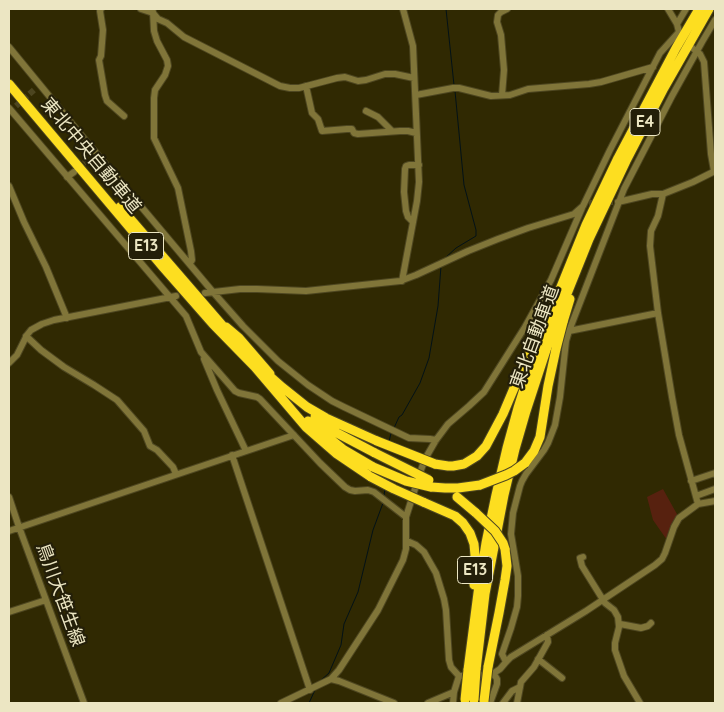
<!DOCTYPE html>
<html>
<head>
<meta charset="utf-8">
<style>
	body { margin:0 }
	#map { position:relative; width:724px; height:712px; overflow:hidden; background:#302902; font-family:Quicksand,sans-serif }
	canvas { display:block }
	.frame { position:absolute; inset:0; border:10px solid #ece6c3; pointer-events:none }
</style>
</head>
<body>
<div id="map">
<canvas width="724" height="712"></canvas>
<div class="frame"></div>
</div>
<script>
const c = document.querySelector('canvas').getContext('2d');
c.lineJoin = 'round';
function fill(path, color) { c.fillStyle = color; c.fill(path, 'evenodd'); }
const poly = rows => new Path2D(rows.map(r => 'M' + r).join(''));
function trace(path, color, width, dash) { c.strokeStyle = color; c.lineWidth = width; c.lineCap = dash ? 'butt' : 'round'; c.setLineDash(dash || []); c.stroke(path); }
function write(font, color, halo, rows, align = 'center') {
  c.font = font + ' Quicksand,"Noto Sans JP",sans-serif'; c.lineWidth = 4.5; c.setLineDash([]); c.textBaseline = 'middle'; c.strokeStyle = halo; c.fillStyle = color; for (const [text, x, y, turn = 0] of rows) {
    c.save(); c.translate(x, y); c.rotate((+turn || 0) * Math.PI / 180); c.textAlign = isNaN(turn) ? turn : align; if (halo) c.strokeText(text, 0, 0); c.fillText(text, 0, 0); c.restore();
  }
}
const green = poly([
	[663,489,678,516,673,521,667,540,653,520,647,497]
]);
const stream = poly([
	[446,9,454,85],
	[444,259,456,248,476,236,476,230,464,185,455,91],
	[394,428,399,417,402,415,420,383,429,358,438,306,441,266],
	[389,442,391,433],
	[384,496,385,488],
	[320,681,329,673,341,645,344,624,358,592,373,530,383,503],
	[309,703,315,690]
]);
const minorTunnel = poly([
	[16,106,35,89],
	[77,169,90,158],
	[589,203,616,202]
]);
const minor = poly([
	[101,9,100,11,103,30,101,56,99,60,105,95,107,101,124,116],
	[141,9,153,13,158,19,167,23,184,37,280,86,290,88,299,88,337,78,345,77,358,81,366,80,385,74,395,74,414,78],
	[668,9,677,24],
	[153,12,154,31,157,41,167,60,168,66,165,75,155,90,154,98,154,138,178,188,191,251,192,260,190,263],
	[9,47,86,141,213,292,243,326,278,361,308,385,332,401,344,407,409,438,430,439,436,440],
	[691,47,700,54,704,62,711,154,714,171],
	[306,86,312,113,318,119,322,131,347,129,352,129,354,133,358,134,400,131,408,131,416,133],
	[416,95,453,88,459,88,491,96,510,95,528,89,589,84,601,82,653,67],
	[502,95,504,70,501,35,497,22,498,15,501,12,507,9],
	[9,108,186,316,201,352,235,391,239,393,257,397,260,399,320,463,345,487,350,490,355,491,368,490,374,492,406,517,406,549,403,560,378,610,339,670,331,679,281,703],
	[366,111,378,117,392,131],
	[67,177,74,172],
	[9,186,24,222,46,267,67,318],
	[663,194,658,216,651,231,650,246,658,313,672,397,679,435,698,504],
	[618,202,652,194,663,194,693,182,715,171],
	[413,222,408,217,406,211,404,192,405,169,406,166,409,165,419,165],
	[402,281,417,201,419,182,413,46,403,9],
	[205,293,240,289,257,289,306,291,400,281,416,275,468,251,498,239,528,228,574,214,583,206,610,150,660,53,679,32,677,24,686,9],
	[525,327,545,334],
	[569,331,658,313],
	[26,336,41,350,64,367,94,385,117,400,144,431,150,446,157,450,173,467,176,474],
	[204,359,217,390,246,451],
	[9,363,17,355,27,335,31,330,42,324,54,320,176,296],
	[232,455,310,690],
	[691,481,715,473,715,474],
	[696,496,715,489],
	[9,497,19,527,84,703],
	[406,517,421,470,425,459,436,440,448,424,469,406,484,392,525,327,551,280,582,208],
	[9,531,294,435],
	[407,541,416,545,424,552,436,573,444,599,446,610,449,660,451,667,459,676,491,675,500,669,506,662,511,657,586,611,655,565,662,559,665,553,674,527,679,518,698,504,715,501],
	[583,557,580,558,582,566,605,603,614,610,618,617,619,627,615,643,615,650,624,676,640,703],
	[9,612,46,600],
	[620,624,641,628,648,626,651,623],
	[538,659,562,678],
	[506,662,502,654,511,628,517,607,518,596,518,576,511,534,513,513,520,486,522,481,526,474,544,450,548,443,555,425,560,397,566,341,569,331,624,189,672,96,702,42,715,20],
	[331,679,339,681,394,703],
	[428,703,454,692,459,676],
	[453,703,454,692],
	[490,703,497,684,497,679,494,674],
	[503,703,512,691,520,687],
	[517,703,521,682,534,667,548,642,547,635]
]);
const highway = poly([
	[9,84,163,267,213,324,255,367,306,427,337,454,371,477],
	[120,207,228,332],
	[548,319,586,225,618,158,676,48,699,9],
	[556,321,589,239,626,161,664,88,709,9],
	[563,322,570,299],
	[226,327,239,338,270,374],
	[264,371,282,387,307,407,326,418,377,441],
	[315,417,337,433,375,453],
	[308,421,344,450,373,467],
	[525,463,534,451,540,437,548,386,556,349],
	[435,464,448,466,453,466,464,464,477,456,486,446,503,414,534,341],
	[431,487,445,488,458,488,480,485],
	[457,497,476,513],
	[423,502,455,516,463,523,470,533,474,544,475,555,474,585],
	[488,667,499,613,505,580,507,566,505,549],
	[468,670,478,593,486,543,496,495,507,448,518,408,539,343],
	[476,670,485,594,504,495,515,449,526,411,547,347]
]);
const highwayBridge = poly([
	[539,343,548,319],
	[547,347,556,321],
	[556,349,563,322],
	[377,441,435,464],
	[375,453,429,480],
	[373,467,406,481,431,487],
	[371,477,394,489,423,502],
	[480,485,506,475,514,471,525,463],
	[476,513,495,531,503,543,505,549],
	[465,700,468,670],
	[474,700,476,670],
	[484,701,488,667]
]);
const shields = [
	[645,122,30],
	[146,246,35],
	[475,570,35]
];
const shieldNames = [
	["E4",645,122],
	["E13",146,246],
	["E13",475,570]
];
const streetNames = [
	["東北中央自動車道",91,156,50],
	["東北自動車道",535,337,-70],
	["鳥川大笹生線",60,595,70]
];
fill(green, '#57210f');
trace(stream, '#031217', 1);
trace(minorTunnel, '#4c451f', 6, [6, 3]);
trace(minor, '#4e4721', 8);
trace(highway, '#4e4721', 11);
trace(minor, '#807539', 6);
trace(highway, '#fdde20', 9);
trace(highwayBridge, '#4e4721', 11, []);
trace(highwayBridge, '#fdde20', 9);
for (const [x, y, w] of shields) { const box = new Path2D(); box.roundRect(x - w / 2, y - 13.5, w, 27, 4); c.fillStyle = '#241f09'; c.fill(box); trace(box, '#ece6c3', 1); }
write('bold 16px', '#ece6c3', null, shieldNames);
write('18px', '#ece6c3', '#241f09', streetNames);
</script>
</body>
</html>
